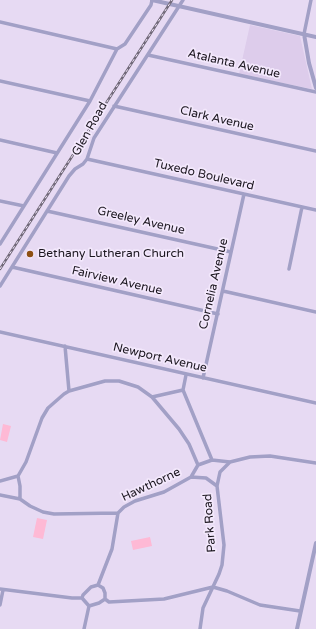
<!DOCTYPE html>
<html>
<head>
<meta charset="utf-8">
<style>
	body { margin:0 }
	canvas { display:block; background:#e7daf3 }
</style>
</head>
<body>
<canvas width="316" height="629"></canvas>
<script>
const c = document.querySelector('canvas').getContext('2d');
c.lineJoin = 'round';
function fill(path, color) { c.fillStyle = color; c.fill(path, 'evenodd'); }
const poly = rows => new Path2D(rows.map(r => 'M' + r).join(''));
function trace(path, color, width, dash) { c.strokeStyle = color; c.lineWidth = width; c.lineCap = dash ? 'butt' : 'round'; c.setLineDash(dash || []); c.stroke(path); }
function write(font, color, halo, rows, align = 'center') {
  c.font = font + ' "Varela Round",sans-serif'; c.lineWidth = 3.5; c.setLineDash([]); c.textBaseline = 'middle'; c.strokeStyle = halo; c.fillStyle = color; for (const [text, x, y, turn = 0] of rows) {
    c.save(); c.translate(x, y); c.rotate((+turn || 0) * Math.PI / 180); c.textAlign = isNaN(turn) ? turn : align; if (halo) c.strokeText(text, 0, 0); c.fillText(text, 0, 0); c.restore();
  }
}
const built = poly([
	[250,25,300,36,312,89,239,74]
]);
const green = poly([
	[3,424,11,426,7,442,0,440],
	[37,518,47,520,43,539,33,537],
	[150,537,152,546,133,550,131,541]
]);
const minor = poly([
	[0,22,117,49],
	[304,34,311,0],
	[148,55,316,92],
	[0,81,90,101],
	[114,106,316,151],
	[0,140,57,153],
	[87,159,316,210],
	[0,201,24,206],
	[47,211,231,252],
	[0,244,90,101,117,49,125,44,151,5,152,0],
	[12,267,218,314],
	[289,269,302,207],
	[0,286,69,176,75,169,83,164,87,159,94,138,183,0],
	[223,291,316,312],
	[0,332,316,403],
	[203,378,244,194],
	[183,390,212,460,230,462,250,457,270,456,316,463],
	[69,391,105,381,119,381,138,387,152,397,183,390,186,375],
	[152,397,179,429,189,444,198,465],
	[198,465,212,460],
	[191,477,198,465],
	[0,481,18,476],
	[0,495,20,499,30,506,43,512,54,514,118,513,124,507,135,501,164,492,191,477,206,478,217,486],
	[20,499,20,486,18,476,26,462,42,418,48,408,64,394,69,391,65,346],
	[98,585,112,549,118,513],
	[0,589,72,598,82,598],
	[82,598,83,595,91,587,98,585,103,588,105,593,105,599],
	[82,598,89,606],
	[105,599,109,602,164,599,213,587,227,591,260,605,300,611],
	[0,605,3,590],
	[89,606,99,603,105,599],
	[84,629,89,606],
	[200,629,203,608,219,574,222,565,224,545,217,486,220,472,230,462]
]);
const tertiary = poly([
	[152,0,316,37],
	[304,34,309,63,316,88],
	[297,629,316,543]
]);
const rail = poly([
	[0,269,172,0]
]);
const markers = [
	[30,254,4,"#8d4f13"]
];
const streetNames = [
	["Atalanta Avenue",234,64,13],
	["Clark Avenue",217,119,13],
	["Glen Road",90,129,-61],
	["Tuxedo Boulevard",204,175,13],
	["Greeley Avenue",141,221,13],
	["Fairview Avenue",117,281,13],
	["Cornelia Avenue",214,284,-77],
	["Newport Avenue",160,358,13],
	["Hawthorne",151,485,-25],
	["Park Road",210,523,-94]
];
const poiNames = [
	["Bethany Lutheran Church",38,254]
];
fill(built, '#ddcceb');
fill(green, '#feb9d5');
trace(minor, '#a2a0c6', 3.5);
trace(tertiary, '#a2a0c6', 4);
trace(rail, '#706878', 2.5);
trace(rail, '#f3e8fc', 1, [3]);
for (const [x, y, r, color] of markers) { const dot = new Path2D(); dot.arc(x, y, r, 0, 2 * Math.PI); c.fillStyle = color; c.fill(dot); trace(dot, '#f3e8fc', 1.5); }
write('12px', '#1a151e', '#f3e8fc', streetNames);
write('12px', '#1a151e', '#f3e8fc', poiNames, 'left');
</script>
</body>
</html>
